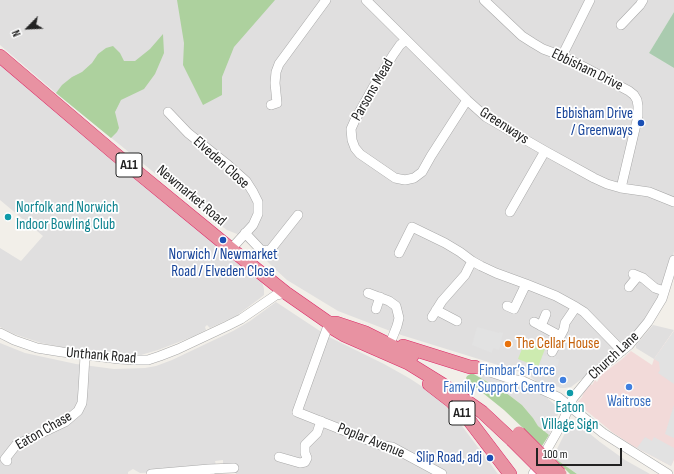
<!DOCTYPE html>
<html>
<head>
<meta charset="utf-8">
<style>
	body { margin:0 }
	#map { position:relative; width:674px; height:474px; overflow:hidden; background:#f2efe9; font-family:"Sofia Sans Condensed",sans-serif }
	canvas { display:block }
	.north { position:absolute; left:8px; top:8px; width:40px; height:40px; -webkit-text-stroke:3px #fff; paint-order:stroke; rotate:246deg; font-size:11px; font-weight:700; line-height:16px; text-align:center; color:#222 }
	.north::after { content:''; display:block; margin:auto; width:14px; height:18px; background:#222; clip-path:polygon(50% 0,100% 100%,50% 72%,0 100%) }
	.scale { position:absolute; left:536px; top:448px; width:86px; height:18px; box-sizing:border-box; border:2px solid #222; border-top:0; padding-left:5px; font-size:12px; line-height:14px; white-space:nowrap; color:#222; -webkit-text-stroke:3px #fff; paint-order:stroke }
</style>
</head>
<body>
<div id="map">
<canvas width="674" height="474"></canvas>
<div class="north">N</div>
<div class="scale">100 m</div>
</div>
<script>
const c = document.querySelector('canvas').getContext('2d');
c.lineJoin = 'round';
function fill(path, color) { c.fillStyle = color; c.fill(path, 'evenodd'); }
const poly = rows => new Path2D(rows.map(r => 'M' + r).join(''));
function trace(path, color, width, dash) { c.strokeStyle = color; c.lineWidth = width; c.lineCap = dash ? 'butt' : 'round'; c.setLineDash(dash || []); c.stroke(path); }
function write(font, color, halo, rows, align = 'center') {
  c.font = font + ' "Sofia Sans Condensed",sans-serif'; c.lineWidth = 3.5; c.setLineDash([]); c.textBaseline = 'middle'; c.strokeStyle = halo; c.fillStyle = color; for (const [text, x, y, turn = 0] of rows) {
    c.save(); c.translate(x, y); c.rotate((+turn || 0) * Math.PI / 180); c.textAlign = isNaN(turn) ? turn : align; if (halo) c.strokeText(text, 0, 0); c.fillText(text, 0, 0); c.restore();
  }
}
const residential = poly([
	[0,0,674,0,674,12,649,53,674,68,674,251,671,268,666,281,654,305,641,324,633,333,616,349,583,378,571,387,565,388,560,388,559,387,545,384,537,382,527,374,398,334,338,311,287,280,275,269,262,256,237,234,227,230,216,222,218,217,217,211,213,208,207,208,203,211,178,192,56,93,0,45],
	[0,65,115,161,223,251,257,278,262,282,264,289,264,295,259,299,236,316,210,328,207,325,205,327,206,330,192,337,158,350,141,355,72,349,41,343,14,334,0,327,0,248,21,261,43,236,0,200],
	[276,302,329,337,384,364,409,378,432,393,450,410,498,474,236,474,236,468,223,465,223,460,215,461,216,465,212,469,140,473,133,469,128,472,128,474,0,474,0,343,25,353,76,364,114,369,145,368,156,366,172,360,233,331,250,321],
	[653,325,674,330,654,359,636,348,636,345],
	[484,371,545,396,555,405,558,414,549,435,538,426,533,418,522,405,505,392,479,377],
	[572,422,576,423,579,425,600,442,625,460,650,474,577,474,553,457,570,423]
]);
const commercial = poly([
	[674,331,674,460,671,466,637,448,633,446,612,432,577,403,582,397,585,389,590,384,592,385,595,380,597,382,601,375,621,360,631,351,652,365,654,359]
]);
const grass = poly([
	[525,341,545,349,538,367,518,359]
]);
const forest = poly([
	[177,0,275,0,234,47,222,77,222,95,203,105,183,65,184,43],
	[163,34,164,53,155,74,144,89,121,100,115,112,119,128,117,132,111,138,56,93,62,85,72,77,82,72,92,63,98,54,106,48,113,46,120,53,124,61,135,61,150,49],
	[472,373,505,392,522,405,533,418,538,426,549,435,542,446,504,410,468,381,466,378,467,376],
	[553,457,577,474,570,474]
]);
const cemetery = poly([
	[674,12,674,68,649,53]
]);
const parking = poly([
	[477,327,499,333,499,332,503,333,499,350,493,348,492,353,472,345],
	[674,331,674,384,658,373,660,370,659,362,654,359],
	[547,353,552,353,551,357,553,358,554,354,556,354,556,359,559,359,558,366,555,366,554,374,549,373,549,367,540,365,543,355,546,356],
	[674,405,674,438,665,434],
	[645,437,652,441,654,437,674,448,674,459,671,466,637,448]
]);
const minor = poly([
	[366,0,467,100,486,117,545,151,594,178,607,184,621,188,649,192,674,202],
	[484,0,522,36,533,43,543,49,562,56,584,67,629,91,634,95,637,100,638,106,638,116,621,188],
	[621,25,640,5,643,0],
	[406,40,400,45,393,55,374,86,355,120,351,129,352,140,355,148,360,154,395,178,405,180,414,178,422,172,431,156,467,100],
	[562,56,590,0],
	[271,105,277,103,275,83,276,72,279,64,326,0],
	[168,112,188,133,228,165,246,181,253,192,258,202,258,214,253,225,231,249],
	[510,212,545,151],
	[245,233,261,250,267,251,271,249,298,215],
	[399,253,412,227,445,243,460,252,472,261,481,266,496,273,526,284,556,296,576,307,584,312,622,351],
	[633,274,643,278,655,288,664,291],
	[629,287,638,276],
	[368,293,389,301,396,306,399,318,397,326,391,341],
	[507,306,514,309,526,284],
	[376,309,380,297],
	[436,310,457,321],
	[432,317,442,301,465,275,472,261],
	[534,322,560,336],
	[329,323,297,412,383,446,392,447,442,474],
	[541,326,546,314],
	[0,333,14,340,37,348,62,352,119,359,136,360,148,360,160,356,178,349,227,326,241,319,276,295,286,293],
	[552,352,564,329,565,323,576,307],
	[475,367,511,379,523,381,558,397,603,433,668,474],
	[279,457,300,463,305,462,307,458,305,453,305,445,317,433,321,421],
	[7,461,5,459,16,445,65,422,78,411,82,403,83,390,85,356],
	[209,469,234,468],
	[151,474,209,469,210,474],
	[533,474,562,423,573,398,591,376,629,345,648,322,662,299,674,260]
]);
const highway = poly([
	[0,56,114,153,231,249,286,293,329,323,334,329,344,335,408,363,442,384,482,412,512,440],
	[331,323,336,323,366,333,412,356],
	[403,346,470,367,475,367],
	[429,384,451,401,469,420,510,474]
]);
const highwayBridge = poly([
	[519,433,560,474],
	[512,440,546,474]
]);
const markers = [
	[641,123,4,"#1a4fb4"],
	[8,217,4,"#0f9aa8"],
	[223,240,4,"#1a4fb4"],
	[508,344,4,"#e8710a"],
	[563,380,4,"#3f7fe0"],
	[629,387,4,"#3f7fe0"],
	[570,393,4,"#0f9aa8"],
	[490,458,4,"#1a4fb4"]
];
const shields = [
	[129,165,26],
	[462,413,26]
];
const shieldNames = [
	["A11",129,165],
	["A11",462,413]
];
const streetNames = [
	["Ebbisham Drive",587,70,26],
	["Parsons Mead",373,90,-60],
	["Greenways",504,126,33],
	["Elveden Close",221,163,42],
	["Newmarket Road",191,196,40],
	["Unthank Road",101,356,5],
	["Church Lane",614,356,-43],
	["Eaton Chase",44,431,-30],
	["Poplar Avenue",371,441,22]
];
const transitNames = [
	["Ebbisham Drive",633,114],
	["/ Greenways",633,131],
	["Norwich / Newmarket",223,255,"center"],
	["Road / Elveden Close",223,272,"center"],
	["Slip Road, adj",482,458]
];
const cultureNames = [
	["Norfolk and Norwich",16,208],
	["Indoor Bowling Club",16,225],
	["Eaton",570,408,"center"],
	["Village Sign",570,425,"center"]
];
const foodNames = [
	["The Cellar House",516,344]
];
const shopNames = [
	["Finnbar’s Force",555,371],
	["Family Support Centre",555,388],
	["Waitrose",629,402,"center"]
];
fill(residential, '#e0dfdf');
fill(commercial, '#f2dad9');
fill(grass, '#cdebb0');
fill(forest, '#add19e');
fill(cemetery, '#aacbaf');
fill(parking, '#e2e2e2');
trace(minor, '#a9a9a9', 10);
trace(highway, '#dc2a67', 14);
trace(minor, '#fff', 9);
trace(highway, '#e892a2', 13);
trace(highwayBridge, '#dc2a67', 14, []);
trace(highwayBridge, '#e892a2', 13);
for (const [x, y, r, color] of markers) { const dot = new Path2D(); dot.arc(x, y, r, 0, 2 * Math.PI); c.fillStyle = color; c.fill(dot); trace(dot, '#fff', 1.5); }
for (const [x, y, w] of shields) { const box = new Path2D(); box.roundRect(x - w / 2, y - 12, w, 24, 3); c.fillStyle = '#fff'; c.fill(box); trace(box, '#222', 1); }
write('bold 14px', '#222', null, shieldNames);
write('15px', '#222', '#fff', streetNames);
write('15px', '#164399', '#fff', transitNames, 'right');
write('15px', '#0d838f', '#fff', cultureNames, 'left');
write('15px', '#c56008', '#fff', foodNames, 'left');
write('15px', '#366cbe', '#fff', shopNames, 'right');
</script>
</body>
</html>
